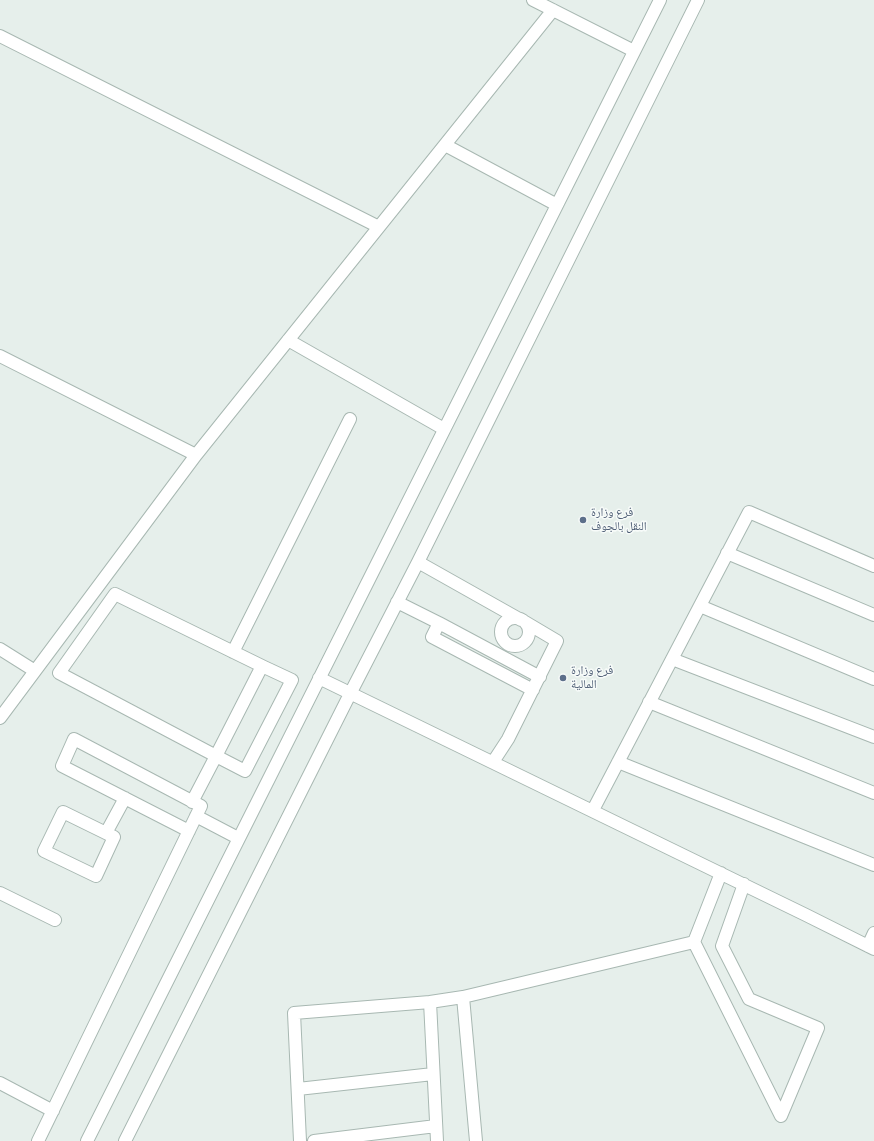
<!DOCTYPE html>
<html>
<head>
<meta charset="utf-8">
<style>
	body { margin:0 }
	canvas { display:block; background:#e6efeb }
</style>
</head>
<body>
<canvas width="874" height="1141"></canvas>
<script>
const c = document.querySelector('canvas').getContext('2d');
c.lineJoin = 'round';
const poly = rows => new Path2D(rows.map(r => 'M' + r).join(''));
function trace(path, color, width, dash) { c.strokeStyle = color; c.lineWidth = width; c.lineCap = dash ? 'butt' : 'round'; c.setLineDash(dash || []); c.stroke(path); }
function write(font, color, halo, rows, align = 'center') {
  c.font = font + ' "Source Sans 3","Noto Naskh Arabic",sans-serif'; c.lineWidth = 3; c.setLineDash([]); c.textBaseline = 'middle'; c.strokeStyle = halo; c.fillStyle = color; for (const [text, x, y, turn = 0] of rows) {
    c.save(); c.translate(x, y); c.rotate((+turn || 0) * Math.PI / 180); c.textAlign = isNaN(turn) ? turn : align; if (halo) c.strokeText(text, 0, 0); c.fillText(text, 0, 0); c.restore();
  }
}
const minor = poly([
	[533,0,634,51],
	[0,36,379,227],
	[445,145,557,205],
	[288,340,444,429],
	[0,356,196,455],
	[727,553,874,615],
	[418,562,521,620],
	[397,602,439,623,432,637,533,690],
	[700,606,874,679],
	'501 632a14 14 0 1 1 28 0a14 14 0 1 1-28 0Z',
	[439,623,540,677],
	[0,649,35,671],
	[233,652,350,419],
	[672,659,874,737],
	[319,678,806,915,874,949],
	[649,702,874,793],
	[0,718,196,455,553,10],
	[493,762,508,739,557,641,525,622],
	[618,762,874,865],
	[192,802,216,756,59,673,115,594,262,666,216,756,245,771,292,680,262,666],
	[593,810,749,512,874,566],
	[63,812,114,837,96,876,44,851,63,812],
	[196,816,238,838],
	[106,833,125,798],
	[0,893,55,920],
	[694,942,781,1116,818,1028,749,999,722,946,744,884],
	[868,946,874,933],
	[430,1002,463,997],
	[0,1083,53,1111],
	[298,1089,433,1074],
	[38,1141,201,806,74,739,62,766,189,831],
	[87,1141,660,0],
	[125,1141,351,692,418,562,698,0],
	[300,1141,294,1013,430,1002,437,1141],
	[314,1141,436,1126],
	[476,1141,463,997,694,942,721,873]
]);
const markers = [
	[583,520,4,"#5c6f8a"],
	[563,678,4,"#5c6f8a"]
];
const serviceNames = [
	["فرع وزارة",591,513],
	["النقل بالجوف",591,527],
	["فرع وزارة",571,671],
	["المالية",571,685]
];
trace(minor, '#a8b8b2', 14);
trace(minor, '#fff', 12);
for (const [x, y, r, color] of markers) { const dot = new Path2D(); dot.arc(x, y, r, 0, 2 * Math.PI); c.fillStyle = color; c.fill(dot); trace(dot, '#f7fbf9', 1.5); }
write('12px', '#4e5e75', '#f7fbf9', serviceNames, 'left');
</script>
</body>
</html>
